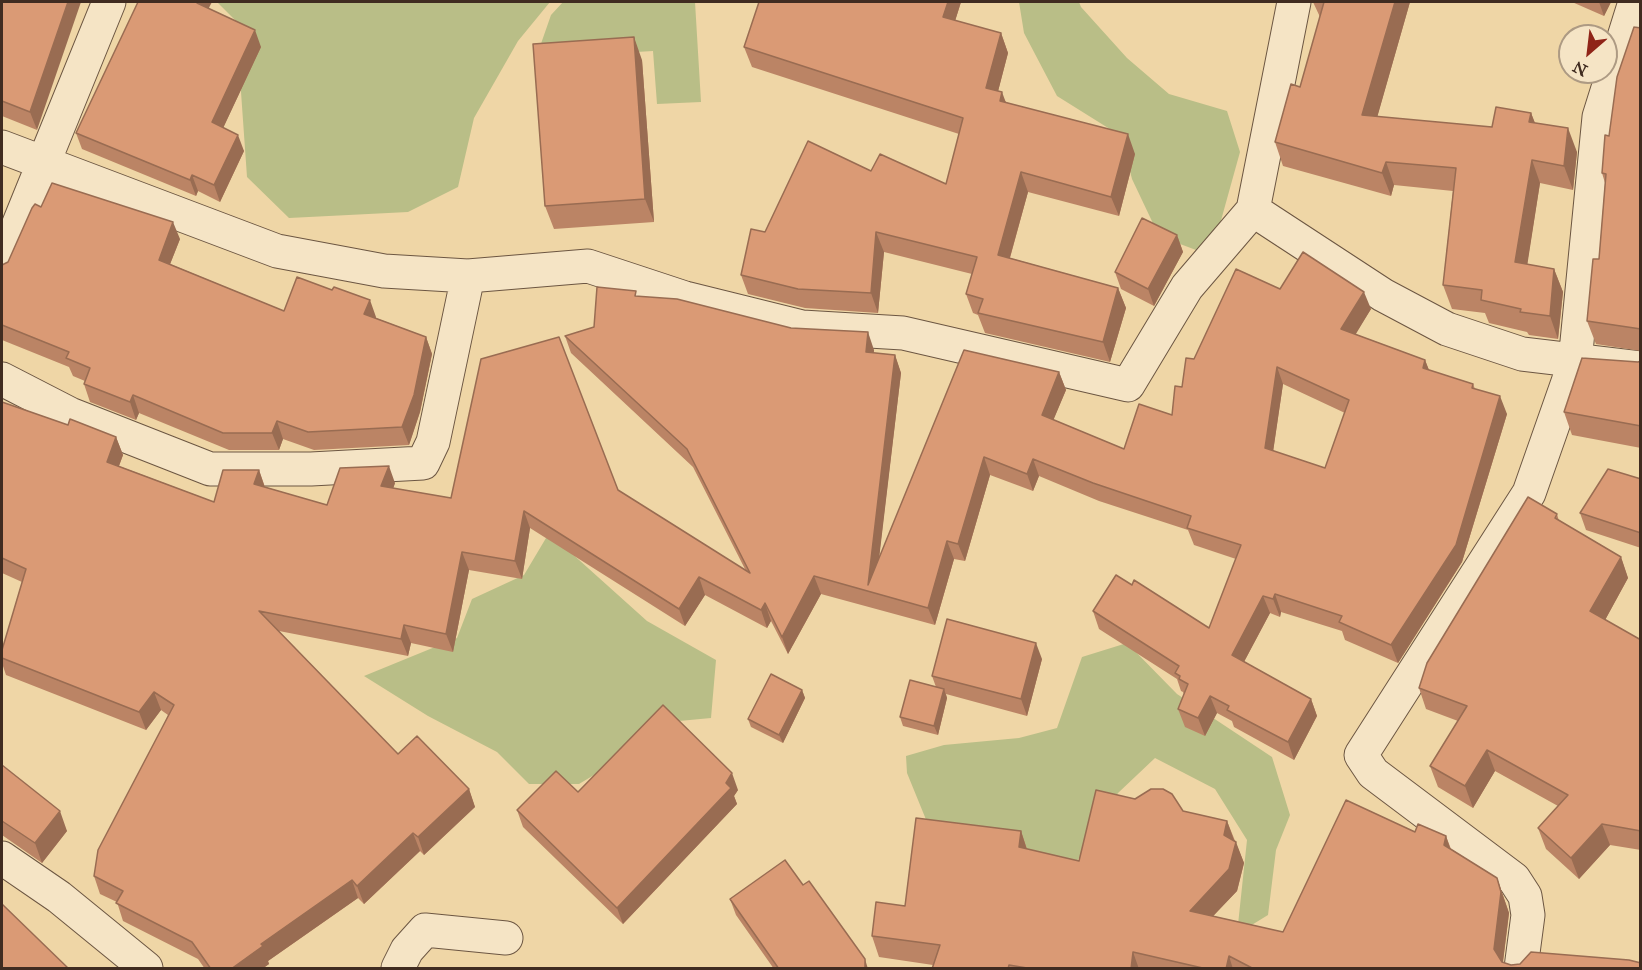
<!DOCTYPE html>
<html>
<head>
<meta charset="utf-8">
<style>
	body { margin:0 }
	#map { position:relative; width:1642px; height:970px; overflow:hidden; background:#efd6a6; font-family:"IM FELL Great Primer",serif }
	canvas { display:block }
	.frame { position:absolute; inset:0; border:3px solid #402c21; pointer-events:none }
	.north { position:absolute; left:1558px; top:24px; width:60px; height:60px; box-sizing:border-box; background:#f5e4c5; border:2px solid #ad9a83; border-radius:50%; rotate:208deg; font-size:16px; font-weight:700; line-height:24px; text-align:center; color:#402c21 }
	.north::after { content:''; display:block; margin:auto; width:21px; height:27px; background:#8f2418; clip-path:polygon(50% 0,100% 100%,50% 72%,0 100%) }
</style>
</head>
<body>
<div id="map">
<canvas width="1642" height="970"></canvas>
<div class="frame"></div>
<div class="north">N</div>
</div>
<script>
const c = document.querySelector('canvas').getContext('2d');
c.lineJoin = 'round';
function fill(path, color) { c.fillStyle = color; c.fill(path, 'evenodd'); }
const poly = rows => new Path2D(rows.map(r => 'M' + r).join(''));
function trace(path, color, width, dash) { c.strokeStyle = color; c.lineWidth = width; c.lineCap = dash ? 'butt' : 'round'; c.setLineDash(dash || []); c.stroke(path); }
const green = poly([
	[217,2,550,2,518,41,474,118,458,187,408,212,289,218,247,177,236,21],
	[563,2,695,2,701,102,657,104,653,51,536,58,551,15],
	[1019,2,1079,2,1081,7,1127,58,1169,94,1227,111,1240,152,1220,224,1196,250,1159,236,1132,179,1121,136,1057,96,1024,33],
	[549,533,647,621,716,660,711,718,647,724,614,763,579,784,529,784,497,752,428,716,364,676,457,638,472,599,524,575],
	[1127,643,1177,694,1272,757,1290,815,1276,850,1268,915,1237,934,1247,840,1215,789,1155,758,1118,793,1088,846,1061,882,927,822,907,773,906,756,944,745,1019,738,1057,728,1082,657]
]);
const street = poly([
	[1294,2,1253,210,1383,295,1447,329,1522,354,1640,368],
	[2,147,277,251,384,271,468,276,588,266,685,298,802,327,903,333,1128,385,1187,287,1253,210],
	[2,265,109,2],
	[2,379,70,414,210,469,311,469,423,463,433,442,468,276],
	[2,858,59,897,146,968],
	[398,968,407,950,425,930,506,938],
	[1521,968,1528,915,1525,896,1514,879,1373,773,1361,755,1529,493,1575,362,1599,117,1635,2]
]);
const wall = poly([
	[2,2,37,130,2,116],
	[961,2,955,21,1001,33,1008,53,998,91,1006,102,1135,154,1119,216,1028,192,1010,258,1118,288,1126,308,1110,362,985,333,978,315,973,313,966,294,972,274,884,252,878,313,805,308,748,294,741,275,765,232,871,171,946,184,959,134,752,67,744,47],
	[1313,2,1410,2,1377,117,1492,127,1531,113,1535,123,1577,152,1573,190,1540,183,1527,264,1554,269,1563,292,1558,339,1529,335,1527,332,1489,323,1485,313,1452,309,1443,285,1453,191,1394,185,1391,196,1283,166,1275,142,1300,87,1320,17],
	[1572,2,1611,2,1604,16],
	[208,8,261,47,223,128,244,151,220,202,198,191,196,196,82,149,76,133],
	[1641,28,1641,351,1596,344,1587,321,1599,259,1605,183,1602,173,1609,136],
	[642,60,654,222,554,229,545,206],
	[41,207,180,239,170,264,284,311,376,317,376,318,426,337,432,354,420,412,409,445,314,450,283,439,279,450,229,450,139,413,136,420,90,402,84,384,85,381,73,376,69,367,2,340,2,265,8,262],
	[1177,235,1183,252,1154,306,1121,289,1115,272],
	[1280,289,1371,309,1355,334,1425,360,1429,370,1473,384,1475,389,1507,414,1462,562,1398,663,1345,640,1342,631,1281,612,1280,617,1270,613,1244,662,1311,699,1317,716,1294,760,1234,727,1232,721,1217,713,1205,736,1185,727,1178,709,1184,694,1183,692,1181,691,1177,679,1099,629,1093,611,1132,585,1209,628,1236,559,1194,545,1188,530,1099,501,1039,476,1033,491,990,475,965,561,954,559,935,625,821,594,788,654,771,621,767,628,705,595,685,626,530,528,522,579,469,570,453,652,411,643,408,656,279,631,398,754,469,789,475,807,424,855,420,851,364,904,358,898,268,961,269,964,262,969,205,969,198,959,123,921,117,902,100,894,94,876,168,715,161,710,146,730,6,675,2,663,2,650,22,582,2,573,2,402,68,425,116,437,123,455,119,466,214,502,259,470,265,487,327,505,395,483,393,488,451,498,618,490,746,571,693,467,571,353,565,336,594,327,638,296,874,350,874,353,895,355,901,373,879,556,1059,372,1066,390,1053,420,1124,449,1172,415,1182,387,1194,359],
	[1283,384,1345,413,1325,468,1273,451],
	[1641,361,1641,448,1572,435,1564,412],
	[1641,479,1641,548,1586,530,1580,513],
	[1557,514,1559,521,1621,557,1628,578,1605,620,1641,640,1641,850,1610,845,1579,879,1546,849,1538,828,1558,806,1495,771,1473,808,1438,787,1430,766,1458,721,1426,709,1419,688],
	[1042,659,1027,716,946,694,947,698,938,735,903,726,900,717,936,687,932,676],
	[802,690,805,698,783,743,751,727,748,719],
	[2,765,67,831,42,863,2,835],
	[738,790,734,796,737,804,623,924,523,827,517,810,578,792],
	[1183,811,1227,821,1244,863,1237,891,1213,916,1283,932,1415,832,1446,836,1451,849,1497,878,1509,913,1503,962,1511,965,1641,969,932,969,933,965,879,957,872,936,905,906,1021,831,1027,849,1079,861],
	[803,885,868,969,774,969,736,915,730,899]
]);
const shadedWall = poly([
	[68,2,81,2,37,130,30,112],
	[198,2,212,2,203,19,197,3],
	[948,2,961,2,950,37,943,17],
	[1395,2,1410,2,1371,139,1362,115],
	[1599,2,1611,2,1604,16],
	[255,30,261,47,218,139,212,122],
	[1001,33,1008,53,994,107,986,88],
	[634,37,642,60,654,222,645,199],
	[1002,92,1009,111,1000,101],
	[1531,113,1540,136,1529,122],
	[1568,128,1577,152,1573,190,1564,166],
	[1128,134,1135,154,1119,216,1111,197],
	[238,135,244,151,220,202,214,185],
	[1532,160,1540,183,1524,286,1515,262],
	[1386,162,1394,185,1391,196,1382,173],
	[1021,172,1028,192,1005,275,998,255],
	[192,175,198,191,196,196,190,180],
	[173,222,180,239,165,277,159,260],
	[876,232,884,252,878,313,871,293],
	[1177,235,1183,252,1154,306,1148,289],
	[1554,269,1563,292,1558,339,1550,316],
	[1118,288,1126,308,1110,362,1103,342],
	[1364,292,1371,309,1348,347,1341,329],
	[370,300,376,317,371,332,364,314],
	[868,332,874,350,872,369,866,352],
	[426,337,432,354,420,412,409,445,402,427],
	[895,355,901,373,875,593,868,585],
	[1425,360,1432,378,1423,368],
	[1277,367,1283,384,1271,466,1265,448],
	[1059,372,1066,390,1048,433,1042,415],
	[133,395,139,413,136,420,130,402],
	[1500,396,1507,414,1462,562,1398,663,1391,645],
	[277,421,283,439,279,450,272,433],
	[116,437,123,455,114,479,107,462],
	[984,457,990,475,965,561,958,544],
	[1033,459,1039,476,1033,491,1027,474],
	[389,466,395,483,388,504,381,486],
	[259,470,265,488,254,484],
	[524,511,530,528,522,579,515,561],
	[947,541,954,559,935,625,928,608],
	[462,552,469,570,453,652,446,634],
	[1621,557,1628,578,1598,633,1590,611],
	[814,576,821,594,788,654,782,637],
	[699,577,705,595,685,626,679,609],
	[1275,594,1281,612,1280,617,1273,599],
	[1263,596,1270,613,1238,673,1232,655],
	[765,603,771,621,767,628,761,610],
	[404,625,411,643,408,656,401,639],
	[1036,643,1042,659,1027,716,1021,699],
	[944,689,947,698,938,735,934,726],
	[802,690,805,698,783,743,779,735],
	[154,692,161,710,146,730,139,712],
	[1210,696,1217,713,1205,736,1198,718],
	[1311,699,1317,716,1294,760,1288,742],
	[1487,750,1495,771,1473,808,1465,786],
	[732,773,738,790,734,796,737,804,623,924,617,908,726,783],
	[469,789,475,807,424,855,418,837],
	[60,811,67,831,42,863,35,843],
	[1227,821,1235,843,1224,835],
	[1602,824,1610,845,1579,879,1571,858],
	[1021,831,1028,853,1019,847],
	[413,833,420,851,364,904,357,886],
	[1446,836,1453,857,1444,845],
	[1236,842,1244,863,1237,891,1198,932,1190,911],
	[1497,878,1509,913,1502,969,1494,949],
	[352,880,358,898,268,961,269,964,262,969,231,969,261,944],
	[1133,952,1139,969,1131,969],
	[1229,956,1233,969,1226,969],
	[865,959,868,969,865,969]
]);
const building = poly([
	[2,2,68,2,30,112,2,101,2,2],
	[138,2,198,2,197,3,255,30,212,122,238,135,214,185,192,175,190,180,76,133,138,2],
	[759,2,948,2,943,17,1001,33,986,88,1002,92,1000,101,1128,134,1111,197,1021,172,998,255,1118,288,1103,342,978,313,983,299,966,294,977,257,876,232,871,293,798,289,741,275,751,229,765,232,808,141,871,171,880,154,946,184,963,118,744,47,759,2],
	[1324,2,1395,2,1362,115,1492,127,1496,107,1531,113,1529,122,1568,128,1564,166,1532,160,1515,262,1554,269,1550,316,1520,312,1521,309,1481,300,1482,290,1443,285,1456,168,1386,162,1382,173,1275,142,1291,84,1300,87,1324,2],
	[1634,27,1641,28,1641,329,1587,321,1593,259,1599,259,1606,174,1602,173,1605,135,1609,136,1617,77,1634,27],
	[634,37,645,199,545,206,533,44,634,37],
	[52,183,173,222,159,260,284,311,297,277,332,290,334,287,370,300,364,314,426,337,414,395,402,427,308,432,277,421,272,433,223,433,133,395,130,402,84,384,90,368,66,358,69,352,2,325,2,265,8,262,32,208,35,204,41,207,52,183],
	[1142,218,1177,235,1148,289,1115,272,1142,218],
	[1303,252,1364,292,1341,329,1425,360,1423,368,1473,384,1472,388,1500,396,1456,545,1391,645,1339,622,1342,616,1275,594,1273,599,1263,596,1232,655,1311,699,1288,742,1227,710,1229,706,1210,696,1198,718,1178,709,1188,684,1179,679,1180,676,1175,673,1179,666,1093,611,1116,575,1132,585,1134,580,1209,628,1241,545,1187,528,1191,516,1093,483,1033,459,1027,474,984,457,958,544,947,541,928,608,814,576,782,637,765,603,761,610,699,577,679,609,524,511,515,561,462,552,446,634,404,625,401,639,259,611,398,754,417,736,469,789,418,837,413,833,357,886,352,880,261,944,263,946,231,969,211,969,192,942,116,903,123,891,94,876,98,850,174,705,154,692,139,712,2,658,2,650,26,569,2,558,2,402,68,425,70,419,116,437,107,462,214,502,223,470,259,470,254,484,327,505,340,468,389,466,381,486,451,498,481,359,559,337,618,490,750,573,687,449,565,336,594,327,597,287,636,291,635,296,677,299,791,328,868,332,866,352,895,355,868,585,964,350,1059,372,1042,415,1124,449,1139,404,1172,415,1175,386,1182,387,1186,358,1194,359,1236,269,1280,289,1303,252],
	[1277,367,1349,400,1325,468,1265,448,1277,367],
	[1582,358,1638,362,1641,361,1641,426,1564,412,1582,358],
	[1608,469,1641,479,1641,533,1580,513,1608,469],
	[1528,497,1557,514,1555,518,1621,557,1590,611,1641,640,1641,831,1602,824,1571,858,1538,828,1568,795,1487,750,1465,786,1430,766,1467,706,1419,688,1427,663,1528,497],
	[947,619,1036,643,1021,699,932,676,947,619],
	[771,674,802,690,779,735,748,719,771,674],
	[910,680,944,689,934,726,900,717,910,680],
	[663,705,732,773,726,783,731,788,617,908,517,810,556,771,578,792,663,705],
	[2,765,60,811,35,843,2,821,2,765],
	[1151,789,1163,789,1172,794,1183,811,1227,821,1224,835,1236,842,1229,869,1190,911,1283,932,1346,800,1415,832,1418,824,1446,836,1444,845,1497,878,1501,892,1494,949,1502,962,1511,965,1520,964,1531,952,1629,960,1641,963,1641,969,1254,969,1229,956,1226,969,1207,969,1133,952,1131,969,1033,969,1009,965,1008,969,932,969,940,945,872,936,876,902,905,906,916,818,1021,831,1019,847,1079,861,1096,790,1135,799,1151,789],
	[785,860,803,885,809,881,865,959,865,969,779,969,730,899,785,860],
	[2,904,69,969,2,969,2,904]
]);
fill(green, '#b9be87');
trace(street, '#6c5642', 35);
trace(street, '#f5e4c5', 33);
fill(wall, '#bb8465');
fill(shadedWall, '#996c52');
fill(building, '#da9a75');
trace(building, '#996c52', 1.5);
</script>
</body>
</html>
